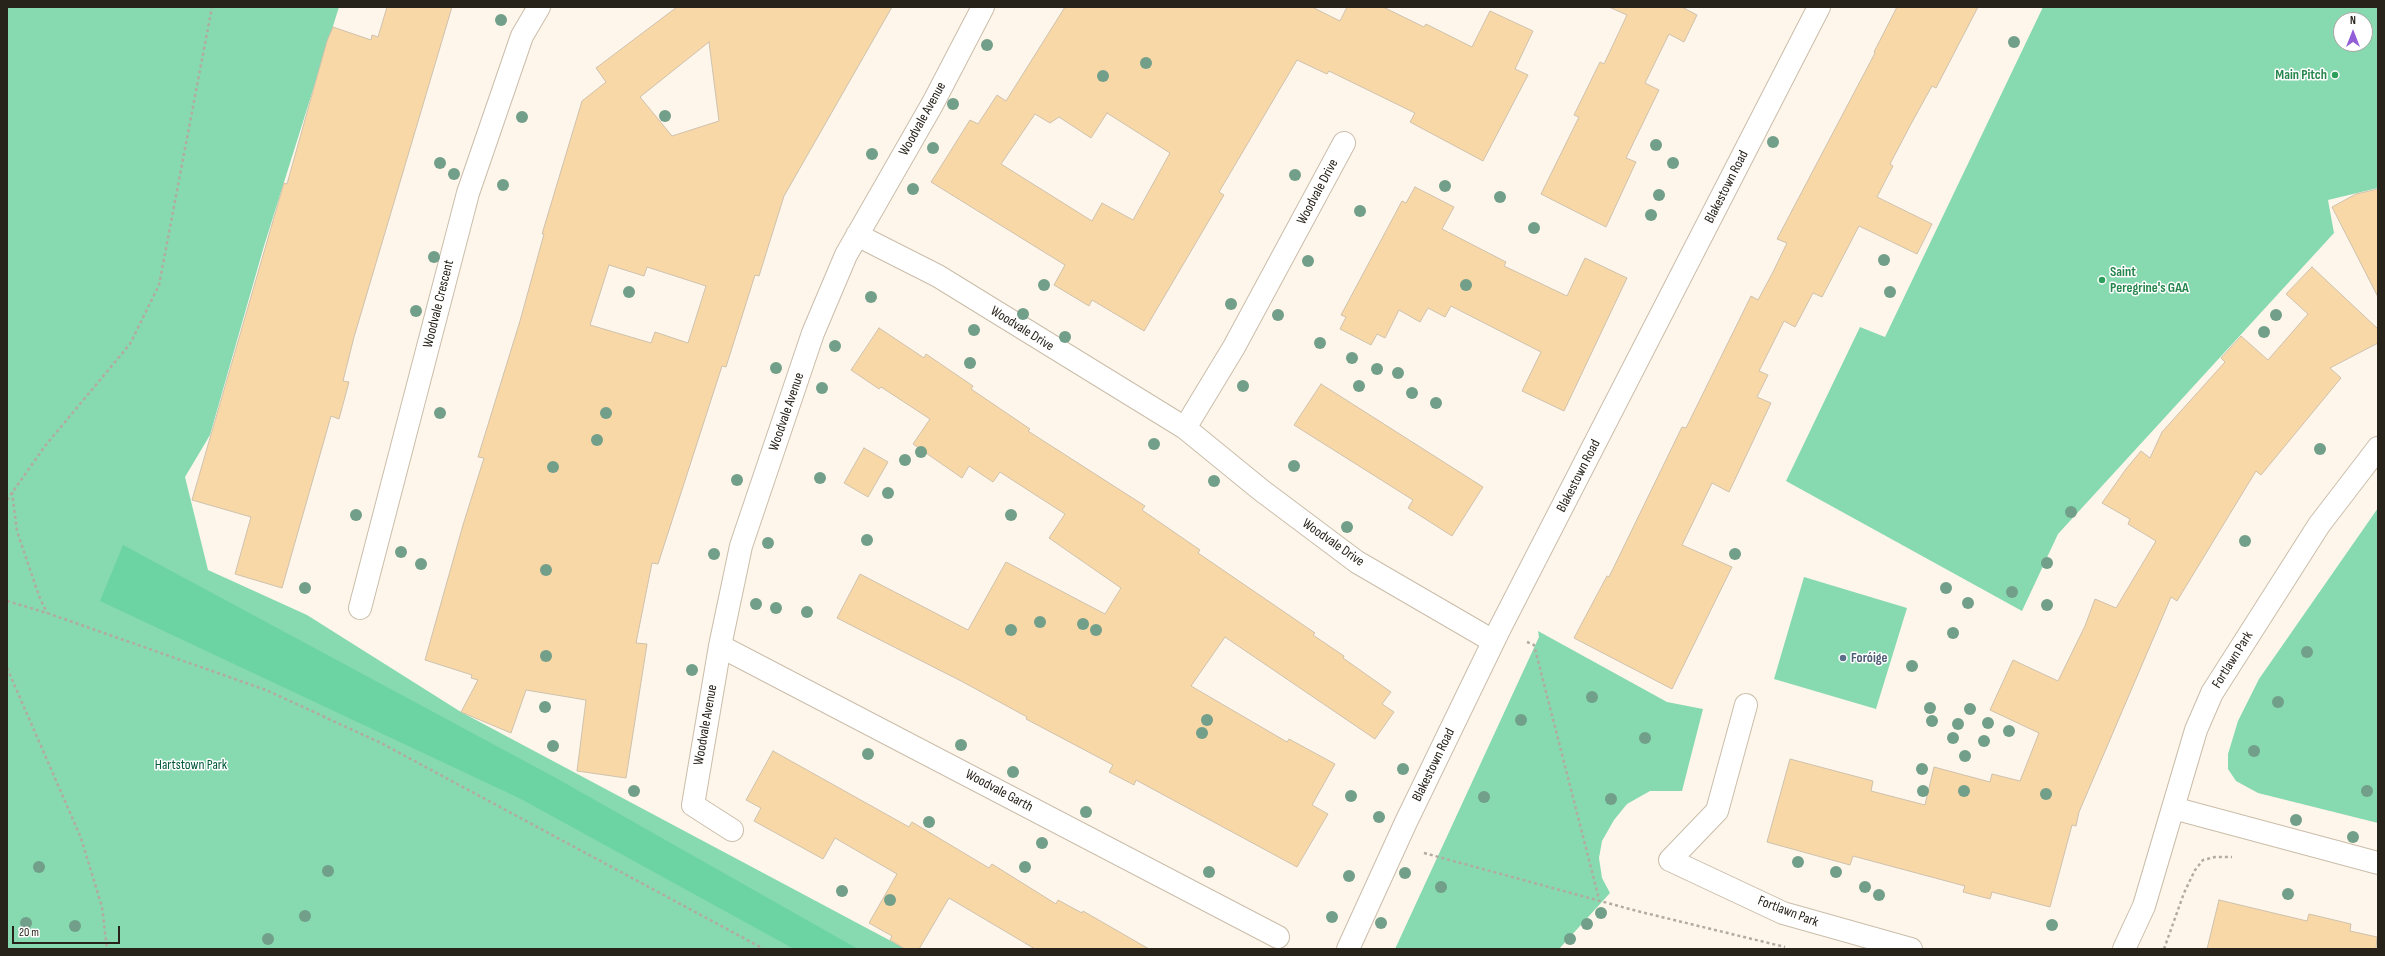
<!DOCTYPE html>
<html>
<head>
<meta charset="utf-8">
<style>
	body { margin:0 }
	#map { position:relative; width:2385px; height:956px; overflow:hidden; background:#fef6ea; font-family:"Sofia Sans Condensed",sans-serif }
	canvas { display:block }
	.frame { position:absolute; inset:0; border:8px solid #27221a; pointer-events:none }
	.north { position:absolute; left:2333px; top:12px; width:40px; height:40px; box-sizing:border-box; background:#fff; border:1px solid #a9a7a3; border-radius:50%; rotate:0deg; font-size:11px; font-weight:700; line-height:16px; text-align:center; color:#27221a }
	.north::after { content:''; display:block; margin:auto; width:14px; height:18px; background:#915ed7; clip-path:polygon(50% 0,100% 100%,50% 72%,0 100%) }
	.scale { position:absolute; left:12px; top:926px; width:108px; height:18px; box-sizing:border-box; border:2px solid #27221a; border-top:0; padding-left:5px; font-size:12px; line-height:14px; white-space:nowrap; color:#27221a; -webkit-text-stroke:3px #fff; paint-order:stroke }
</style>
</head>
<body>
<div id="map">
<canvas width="2385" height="956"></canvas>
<div class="frame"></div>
<div class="north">N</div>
<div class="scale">20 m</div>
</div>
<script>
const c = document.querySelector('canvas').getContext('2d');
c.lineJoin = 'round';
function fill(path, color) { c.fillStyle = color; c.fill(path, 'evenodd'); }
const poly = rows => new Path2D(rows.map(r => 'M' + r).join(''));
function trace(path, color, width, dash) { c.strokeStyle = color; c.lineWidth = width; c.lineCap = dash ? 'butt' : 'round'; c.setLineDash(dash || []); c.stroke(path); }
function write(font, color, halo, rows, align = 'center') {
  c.font = font + ' "Sofia Sans Condensed",sans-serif'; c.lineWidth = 3; c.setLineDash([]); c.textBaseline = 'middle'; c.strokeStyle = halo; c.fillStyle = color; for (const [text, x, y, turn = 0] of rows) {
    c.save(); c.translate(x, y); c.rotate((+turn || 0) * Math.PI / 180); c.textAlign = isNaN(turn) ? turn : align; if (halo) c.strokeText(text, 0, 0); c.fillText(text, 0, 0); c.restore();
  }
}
const green = poly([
	[7,7,339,7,264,246,210,435,185,477,208,570,307,615,461,712,906,949,7,949],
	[2043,7,2378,7,2378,188,2328,200,2334,233,2058,534,2022,611,1786,481,1860,327,1885,337],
	[2341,20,2365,20,2365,44,2341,44],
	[2378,508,2378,823,2258,793,2236,781,2228,769,2228,754,2238,721,2259,679],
	[1804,577,1907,608,1876,709,1774,679],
	[1538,631,1667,702,1703,709,1682,791,1650,791,1627,804,1614,820,1602,841,1599,858,1602,878,1610,893,1559,949,1395,949,1539,637]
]);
const forest = poly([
	[123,545,556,778,858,949,794,949,521,799,100,601]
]);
const building = poly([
	[387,7,452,7,354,337,343,381,349,382,339,419,331,416,282,588,235,574,251,517,192,500,284,183,287,184,327,41,333,27,371,40,372,35,378,37,387,7],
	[677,7,892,7,784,196,759,276,755,275,726,367,722,366,658,564,652,563,636,643,647,644,626,778,577,771,586,700,526,690,511,733,461,712,478,680,471,678,472,675,425,660,463,525,484,458,478,457,520,321,544,234,542,234,582,101,606,82,596,68,677,7],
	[709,42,719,121,672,136,640,97,709,42],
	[609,265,644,276,647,267,706,286,688,343,655,332,651,343,590,325,609,265],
	[1065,7,1312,7,1340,21,1347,7,1383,7,1424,27,1426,24,1472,47,1490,11,1533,31,1515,69,1528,75,1483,161,1410,122,1415,113,1329,71,1327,74,1297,60,1219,192,1224,195,1144,331,1092,300,1089,306,1054,285,1065,265,931,182,970,120,978,124,997,95,1006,101,1065,7],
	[1107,113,1170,153,1133,220,1102,203,1092,221,1001,164,1035,114,1050,123,1059,117,1091,138,1107,113],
	[1609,7,1682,7,1697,15,1684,42,1669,34,1645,83,1659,90,1626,158,1636,162,1606,227,1541,194,1579,117,1574,115,1600,62,1604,64,1627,15,1609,7],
	[1897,7,1978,7,1936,88,1932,86,1911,124,1890,164,1893,166,1877,197,1932,224,1917,254,1859,226,1822,297,1813,293,1795,327,1784,321,1759,371,1768,375,1757,397,1771,403,1729,492,1712,483,1682,545,1732,567,1672,689,1574,638,1607,576,1609,577,1682,427,1686,428,1751,296,1758,300,1773,272,1787,243,1777,239,1875,53,1874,52,1897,7],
	[1415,187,1454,207,1442,229,1506,262,1504,266,1567,296,1585,258,1627,278,1564,411,1522,391,1541,352,1451,306,1445,317,1428,308,1420,322,1399,310,1385,338,1377,334,1371,345,1340,329,1346,317,1341,315,1402,201,1406,203,1415,187],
	[2378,189,2378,297,2332,207,2356,194,2378,189],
	[2312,267,2378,329,2378,343,2330,368,2341,378,2261,475,2256,471,2177,601,2171,597,2079,812,2076,826,2072,825,2050,907,1992,892,1990,899,1963,892,1965,886,1853,856,1850,865,1767,842,1790,759,1873,781,1871,791,1925,805,1934,767,1990,782,1992,774,2020,781,2039,733,1990,710,2013,660,2058,681,2085,626,2095,599,2116,608,2156,541,2128,524,2130,519,2102,503,2126,469,2141,451,2150,458,2162,432,2225,362,2221,358,2241,336,2268,360,2308,314,2286,294,2312,267],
	[879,328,924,358,926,354,973,386,971,389,1030,429,1028,431,1145,506,1142,510,1200,550,1198,553,1315,633,1313,635,1344,656,1343,658,1391,692,1382,704,1394,712,1375,739,1225,637,1191,686,1287,742,1289,739,1335,764,1312,805,1328,814,1297,867,1136,780,1134,785,1109,772,1113,765,1026,719,1027,717,963,682,837,618,860,574,968,630,1006,562,1105,614,1121,588,1049,538,1065,514,1000,472,993,482,969,466,962,478,913,444,930,419,881,387,879,389,851,370,879,328],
	[1321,384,1483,487,1452,536,1408,508,1413,500,1294,425,1321,384],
	[864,448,888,462,868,497,844,483,864,448],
	[773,751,909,827,912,822,989,868,992,864,1056,904,1058,900,1082,913,1083,911,1149,949,1035,949,949,898,919,949,905,949,890,940,892,936,869,923,897,874,835,838,823,859,754,821,761,808,746,800,773,751],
	[2219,900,2307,921,2309,914,2351,924,2350,931,2377,937,2376,949,2207,949,2219,900]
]);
const path = poly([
	[12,492,17,531,39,596,47,613],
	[7,500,45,446,130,344,159,285,212,7],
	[7,601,47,613,266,690,381,743,764,949],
	[1527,642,1534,645,1599,899],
	[7,668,81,838,102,907,107,949],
	[1424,853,1637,911,1785,947],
	[2164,949,2184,893,2195,870,2203,860,2215,857,2232,857]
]);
const minor = poly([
	[857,235,938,276,1185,428,1261,490,1357,562,1493,641],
	[1185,428,1234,347,1344,143],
	[360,608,468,193,522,36,539,7],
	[720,646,1278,937],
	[1746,705,1717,811,1670,860,1783,913,1911,949],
	[2173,808,2378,863],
	[732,830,693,805,720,646,741,546,813,333,846,255,933,103,983,7],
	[1348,949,1406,822,1500,628,1819,7],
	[2124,949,2144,906,2196,730,2212,693,2319,525,2378,448]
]);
const trees = [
	[501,20],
	[2014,42],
	[987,45],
	[1146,63],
	[1103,76],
	[953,104],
	[665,116],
	[522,117],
	[1773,142],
	[1656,145],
	[933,148],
	[872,154],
	[440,163],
	[1673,163],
	[454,174],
	[1295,175],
	[503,185],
	[1445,186],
	[913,189],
	[1659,195],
	[1500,197],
	[1360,211],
	[1651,215],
	[1534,228],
	[434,257],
	[1884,260],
	[1308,261],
	[1044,285],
	[1466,285],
	[629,292],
	[1890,292],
	[871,297],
	[1231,304],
	[416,311],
	[1023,314],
	[1278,315],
	[2276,315],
	[974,330],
	[2264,332],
	[1065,337],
	[1320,343],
	[835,346],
	[1352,358],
	[970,363],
	[776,368],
	[1377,369],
	[1398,373],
	[1243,386],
	[1359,386],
	[822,388],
	[1412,393],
	[1436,403],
	[440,413],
	[606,413],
	[597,440],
	[1154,444],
	[2320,449],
	[921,452],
	[905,460],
	[1294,466],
	[553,467],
	[820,478],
	[737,480],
	[1214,481],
	[888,493],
	[2071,512],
	[356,515],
	[1011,515],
	[1347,527],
	[867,540],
	[2245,541],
	[768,543],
	[401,552],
	[714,554],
	[1735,554],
	[2047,563],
	[421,564],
	[546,570],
	[305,588],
	[1946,588],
	[2012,592],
	[1968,603],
	[756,604],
	[2047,605],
	[776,608],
	[807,612],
	[1040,622],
	[1083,624],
	[1011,630],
	[1096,630],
	[1953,633],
	[2307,652],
	[546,656],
	[1912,666],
	[692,670],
	[1592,697],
	[2278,702],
	[545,707],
	[1930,708],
	[1970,709],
	[1207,720],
	[1521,720],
	[1932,721],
	[1988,723],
	[1958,724],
	[2009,731],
	[1202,733],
	[1645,738],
	[1953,738],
	[1984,741],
	[961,745],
	[553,746],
	[2254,751],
	[868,754],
	[1965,756],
	[1403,769],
	[1922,769],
	[1013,772],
	[634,791],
	[1923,791],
	[1964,791],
	[2367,791],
	[2046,794],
	[1351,796],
	[1484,797],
	[1611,799],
	[1086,812],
	[1379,817],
	[2296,820],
	[929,822],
	[2353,837],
	[1042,843],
	[1798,862],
	[39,867],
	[1025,867],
	[328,871],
	[1209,872],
	[1836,872],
	[1405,873],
	[1349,876],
	[1441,887],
	[1865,887],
	[842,891],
	[2288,894],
	[1879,895],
	[890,900],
	[1601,913],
	[305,916],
	[1332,917],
	[26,923],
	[1381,923],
	[1587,924],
	[2052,925],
	[75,926],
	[268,939],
	[1570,939]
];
const markers = [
	[2335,75,4,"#2e9e5b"],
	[2102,280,4,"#2e9e5b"],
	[1843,658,4,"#5c6f8a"]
];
const leisureNames = [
	["Main Pitch",2327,75],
	["Saint",2110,272,"left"],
	["Peregrine's GAA",2110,288,"left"]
];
const streetNames = [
	["Woodvale Avenue",923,119,-61],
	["Blakestown Road",1727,187,-63],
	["Woodvale Drive",1318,192,-62],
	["Woodvale Crescent",439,304,-76],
	["Woodvale Drive",1022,329,32],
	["Woodvale Avenue",787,412,-71],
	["Blakestown Road",1579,476,-63],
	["Woodvale Drive",1333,543,35],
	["Fortlawn Park",2233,660,-58],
	["Woodvale Avenue",706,725,-80],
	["Blakestown Road",1434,765,-64],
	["Woodvale Garth",999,791,28],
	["Fortlawn Park",1788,912,21]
];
const serviceNames = [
	["Foróige",1851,658]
];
const parkNames = [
	["Hartstown Park",191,765]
];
fill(green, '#87d9b0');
fill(forest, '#6cd4a3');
fill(building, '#f9d8a8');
trace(building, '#cec1ad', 1);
trace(minor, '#cabdaa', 24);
trace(path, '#b2aba1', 2.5, [3, 3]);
trace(minor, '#fff', 22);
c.fillStyle = '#729f89';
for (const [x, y] of trees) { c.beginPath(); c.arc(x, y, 6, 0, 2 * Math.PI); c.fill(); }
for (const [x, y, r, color] of markers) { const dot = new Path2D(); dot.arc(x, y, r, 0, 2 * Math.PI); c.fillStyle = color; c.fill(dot); trace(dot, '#fff', 1.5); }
write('bold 14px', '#27864d', '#fff', leisureNames, 'right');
write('14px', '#27221a', '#fff', streetNames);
write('bold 14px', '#4e5e75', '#fff', serviceNames, 'left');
write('14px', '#00583a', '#fff', parkNames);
</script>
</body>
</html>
